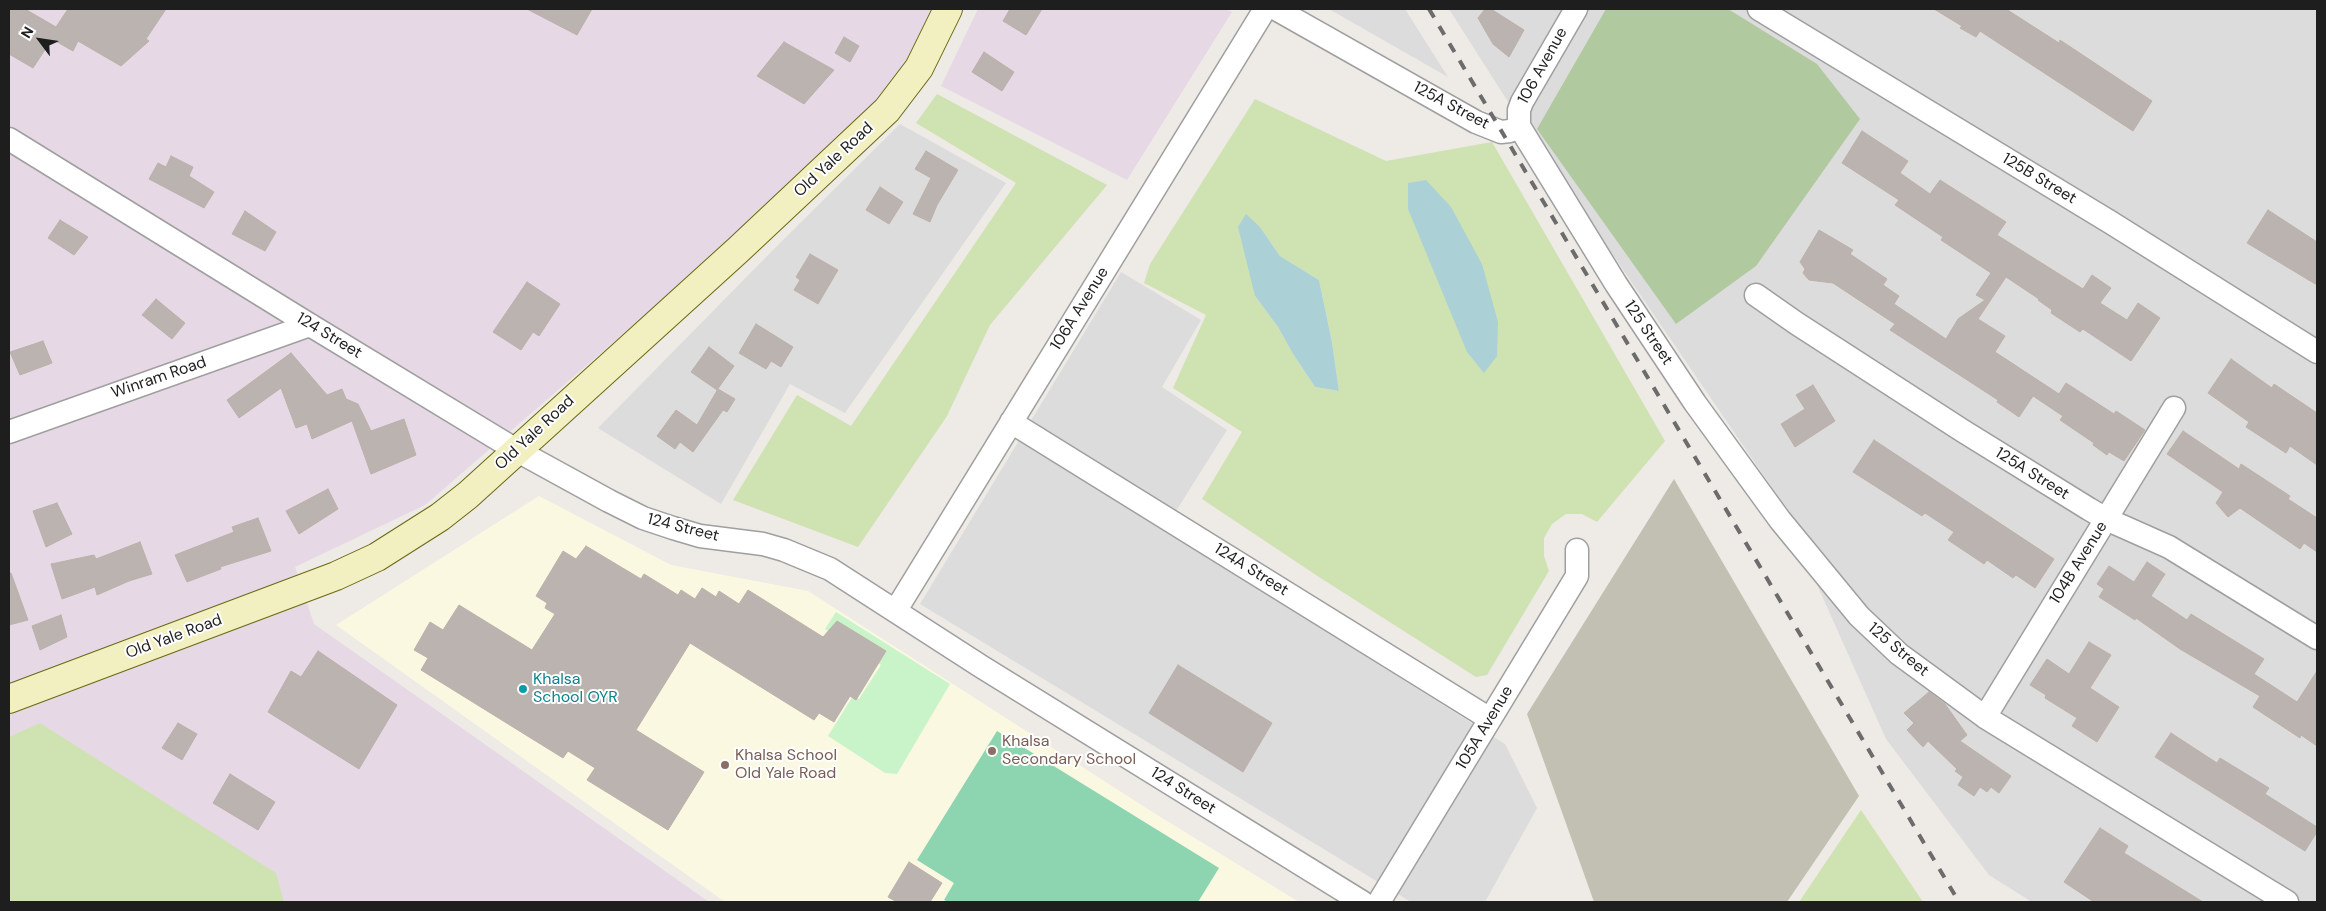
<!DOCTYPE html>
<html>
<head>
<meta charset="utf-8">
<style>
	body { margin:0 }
	#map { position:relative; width:2326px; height:911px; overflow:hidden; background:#eeeae6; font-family:"DM Sans",sans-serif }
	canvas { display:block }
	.frame { position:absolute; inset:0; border:10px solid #1e1e1e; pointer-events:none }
	.north { position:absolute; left:15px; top:15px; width:50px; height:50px; -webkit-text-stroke:4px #fff; paint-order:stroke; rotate:301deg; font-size:14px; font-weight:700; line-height:20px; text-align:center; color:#1e1e1e }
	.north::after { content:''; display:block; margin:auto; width:18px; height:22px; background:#1e1e1e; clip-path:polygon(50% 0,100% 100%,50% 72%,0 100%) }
</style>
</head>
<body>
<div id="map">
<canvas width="2326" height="911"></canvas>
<div class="frame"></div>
<div class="north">N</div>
</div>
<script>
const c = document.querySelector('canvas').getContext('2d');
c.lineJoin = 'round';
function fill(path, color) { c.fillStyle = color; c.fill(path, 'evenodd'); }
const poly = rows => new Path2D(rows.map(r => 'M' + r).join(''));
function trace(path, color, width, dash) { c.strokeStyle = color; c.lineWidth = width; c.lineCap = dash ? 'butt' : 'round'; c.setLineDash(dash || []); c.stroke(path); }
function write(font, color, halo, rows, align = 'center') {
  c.font = font + ' "DM Sans",sans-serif'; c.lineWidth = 4; c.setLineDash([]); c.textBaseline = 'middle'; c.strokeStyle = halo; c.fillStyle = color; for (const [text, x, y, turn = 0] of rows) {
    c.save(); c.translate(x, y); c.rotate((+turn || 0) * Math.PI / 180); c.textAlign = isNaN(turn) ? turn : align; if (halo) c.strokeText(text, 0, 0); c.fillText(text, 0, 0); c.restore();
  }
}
const residential = poly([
	[1329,9,1405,9,1448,77],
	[1449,9,2317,9,2317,902,2032,902,1989,875,1886,739,1777,495,1505,97],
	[900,124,1006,183,845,413,790,384,721,504,598,428,774,249],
	[1121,272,1201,320,1162,387,1227,430,1164,530,1505,744,1537,808,1485,902,1411,902,920,604]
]);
const industrial = poly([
	[9,9,934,9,904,77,763,213,425,505,295,567,314,624,709,902,9,902],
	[978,9,1225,9,1232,12,1127,180,941,86]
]);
const education = poly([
	[539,496,671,565,808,591,1154,813,1299,902,725,902,336,625]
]);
const construction = poly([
	[1674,479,1859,796,1787,902,1594,902,1527,714]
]);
const grass = poly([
	[937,94,1107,185,990,325,947,416,858,547,733,500,797,395,851,426,1016,183,916,123],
	[1255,99,1386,161,1492,142,1665,441,1597,522,1582,514,1566,514,1552,524,1544,538,1544,556,1549,571,1487,675,1476,677,1319,577,1202,499,1242,432,1173,388,1206,315,1144,283,1150,264],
	[1260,227,1280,256,1319,280,1332,342,1339,391,1315,387,1293,354,1278,327,1255,296],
	[40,723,276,873,284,902,9,902,9,737],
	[1861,810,1923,902,1924,902,1799,902]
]);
const forest = poly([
	[1606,9,1728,9,1817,64,1860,119,1756,266,1676,324,1537,129]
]);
const park = poly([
	[836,612,950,684,897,774,885,773,828,736,853,696,859,699,881,665,825,629]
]);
const pitch = poly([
	[997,731,1219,868,1198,902,948,902,944,900,954,883,917,860]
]);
const water = poly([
	[1426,180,1451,207,1482,264,1498,322,1497,356,1484,373,1467,352,1408,209,1408,183],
	[1246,214,1260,227,1280,256,1319,280,1332,342,1339,391,1315,387,1293,354,1278,327,1255,296,1238,227]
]);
const building = poly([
	[9,9,25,9,56,27,68,9,166,9,146,39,149,41,121,66,78,41,73,51,52,39,33,68,9,54,9,9],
	[527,9,592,9,577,35,527,9],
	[1010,9,1042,9,1026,35,1003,21,1010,9],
	[1485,9,1491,9,1524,30,1509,57,1493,44,1478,18,1485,9],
	[1934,9,2006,9,2059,43,2060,40,2152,101,2133,131,1980,31,1976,37,1960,28,1962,26,1934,9],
	[844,37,859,46,850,62,835,53,844,37],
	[784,42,834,70,804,104,757,76,784,42],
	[984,52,1014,72,1002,91,972,72,984,52],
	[1862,131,1908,161,1900,173,1930,194,1940,180,2006,222,1997,235,2083,289,2092,275,2111,288,2100,303,2127,320,2138,303,2160,318,2131,361,2083,329,2080,332,2051,313,2052,310,2038,300,2039,299,2006,277,1978,319,2005,336,1995,352,2059,394,2066,383,2114,414,2116,411,2145,430,2124,461,2109,452,2107,455,2093,445,2094,443,2060,420,2063,416,2033,396,2019,417,1997,402,1998,400,1890,330,1895,324,1833,283,1809,280,1803,273,1805,269,1800,262,1819,230,1853,250,1850,254,1887,279,1883,285,1899,296,1894,304,1946,339,1958,319,1985,300,1976,295,1991,273,1941,240,1943,237,1895,205,1899,200,1842,163,1862,131],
	[926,151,958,170,937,205,930,222,913,214,931,178,915,169,926,151],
	[171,156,193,167,189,176,214,192,204,208,149,179,158,163,166,167,171,156],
	[880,187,903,202,889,224,866,210,880,187],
	[2268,210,2317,242,2317,285,2247,243,2268,210],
	[245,211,276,232,265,251,232,234,245,211],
	[60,220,88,237,74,255,48,238,60,220],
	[810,254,838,270,818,304,794,290,800,280,796,277,810,254],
	[527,282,560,304,539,336,533,332,521,350,493,332,527,282],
	[156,299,185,323,172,339,142,315,156,299],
	[756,324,793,347,781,367,771,361,766,369,739,353,756,324],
	[43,341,52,363,20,375,10,352,43,341],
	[709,347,734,366,717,390,691,372,709,347],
	[291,353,327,395,342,389,346,399,358,404,371,431,404,419,416,455,371,474,352,421,312,439,307,424,296,428,281,388,239,418,227,400,291,353],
	[2231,359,2272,388,2274,384,2317,413,2317,465,2290,446,2286,453,2246,427,2249,422,2208,393,2231,359],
	[1813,385,1835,421,1795,447,1781,424,1805,409,1796,395,1813,385],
	[718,389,735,399,727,412,723,410,693,452,680,442,675,449,657,436,676,410,697,425,718,389],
	[2183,431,2239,469,2241,464,2290,496,2288,499,2317,518,2317,552,2304,543,2300,549,2240,508,2228,517,2216,503,2223,492,2167,454,2183,431],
	[1874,440,2054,559,2035,588,2016,575,2013,578,1987,560,1984,564,1948,540,1954,532,1925,513,1922,516,1853,472,1874,440],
	[328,489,338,509,299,534,286,511,328,489],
	[57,503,72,534,46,547,33,511,57,503],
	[258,518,271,551,220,567,221,569,187,582,175,555,234,532,232,527,258,518],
	[140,542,152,574,129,581,97,595,95,587,62,599,51,564,94,555,96,559,140,542],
	[586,546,641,579,644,574,678,595,681,590,695,599,702,588,716,597,719,591,739,604,748,590,823,637,837,621,886,651,856,700,850,696,834,722,819,713,814,720,690,643,636,730,704,772,668,830,587,780,595,768,568,751,563,758,421,670,428,658,414,650,430,622,443,630,459,605,532,650,555,614,545,608,547,603,536,596,563,551,576,559,586,546],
	[2147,562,2165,574,2151,596,2187,620,2191,614,2264,659,2254,674,2297,702,2317,671,2317,746,2301,735,2300,738,2253,707,2260,696,2180,649,2136,618,2135,620,2099,597,2104,589,2097,584,2109,566,2134,582,2147,562],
	[9,573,11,573,28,620,9,625,9,573],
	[61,615,67,637,40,650,32,626,61,615],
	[2089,642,2111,655,2090,688,2119,707,2097,742,2072,726,2077,718,2045,698,2046,695,2030,685,2047,659,2069,674,2089,642],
	[318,651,397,705,359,769,268,712,291,671,301,677,318,651],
	[1178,665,1272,723,1243,772,1149,713,1178,665],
	[1929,692,1945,704,1967,735,1960,741,2011,776,1999,793,1991,787,1987,792,1980,787,1974,796,1958,785,1963,777,1955,771,1957,769,1928,741,1923,747,1907,730,1914,723,1904,713,1929,692],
	[178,723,197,734,182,760,162,748,178,723],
	[2171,733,2217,763,2220,758,2269,788,2265,794,2317,827,2317,832,2305,851,2155,757,2171,733],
	[230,774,275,802,258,830,213,803,230,774],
	[2100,828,2128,846,2124,853,2203,902,2094,902,2064,882,2100,828],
	[909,862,942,883,930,902,897,902,888,897,909,862]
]);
const street = poly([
	[1276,9,1476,122,1501,132,1510,131,1519,126,1616,284,1695,403,1780,520,1859,616,1899,654,1985,717,2287,902],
	[1759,9,2110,222,2317,352],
	[1519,126,1519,110,1522,102,1576,9],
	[9,139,310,325,516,450,609,501,643,518,673,528,700,536,763,544,784,550,830,569,982,667,1362,902],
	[1756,295,1796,323,1963,431,2089,509,2106,519,2169,547,2317,638],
	[1011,422,1490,719],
	[9,432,310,325],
	[896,610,1265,9],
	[1985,717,2174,408],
	[1379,902,1577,576,1577,550]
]);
const secondary = poly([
	[9,699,336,576,377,557,440,517,468,495,738,250,887,110,919,68,948,9]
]);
const rail = poly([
	[1429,9,1959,902]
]);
const markers = [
	[523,689,5,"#0f9aa8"],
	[992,751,5,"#8d6e63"],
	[725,765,5,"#8d6e63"]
];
const streetNames = [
	["106 Avenue",1543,66,-61],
	["125A Street",1451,106,28],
	["Old Yale Road",834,160,-43],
	["125B Street",2039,179,31],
	["106A Avenue",1080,309,-58],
	["125 Street",1648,333,56],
	["124 Street",329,336,31],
	["Winram Road",159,378,-19],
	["Old Yale Road",535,433,-43],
	["125A Street",2032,474,32],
	["124 Street",683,528,14],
	["104B Avenue",2079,563,-58],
	["124A Street",1251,570,32],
	["Old Yale Road",174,637,-20],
	["125 Street",1898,650,40],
	["105A Avenue",1485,728,-59],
	["124 Street",1183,791,32]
];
const cultureNames = [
	["Khalsa",533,680],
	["School OYR",533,698]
];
const educationNames = [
	["Khalsa",1002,742],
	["Secondary School",1002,760],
	["Khalsa School",735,756],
	["Old Yale Road",735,774]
];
fill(residential, '#dcdcdc');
fill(industrial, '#e6d9e5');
fill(education, '#fbf8e2');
fill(construction, '#c2c0b2');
fill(grass, '#cfe2b2');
fill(forest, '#b0c99f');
fill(park, '#c9f3c8');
fill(pitch, '#8dd4b1');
fill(water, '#abd1d7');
fill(building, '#bbb3af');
trace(building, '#beb1aa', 1);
trace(street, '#9f9f9f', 25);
trace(secondary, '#696912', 30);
trace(street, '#fff', 22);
trace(secondary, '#f2efc0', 28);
trace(rail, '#6c6c6c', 4, [10, 10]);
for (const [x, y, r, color] of markers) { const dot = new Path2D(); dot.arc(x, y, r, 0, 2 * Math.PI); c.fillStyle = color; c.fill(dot); trace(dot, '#fff', 2); }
write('16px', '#1e1e1e', '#fff', streetNames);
write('16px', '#0d838f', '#fff', cultureNames, 'left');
write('16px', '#785e54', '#fff', educationNames, 'left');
</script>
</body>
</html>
